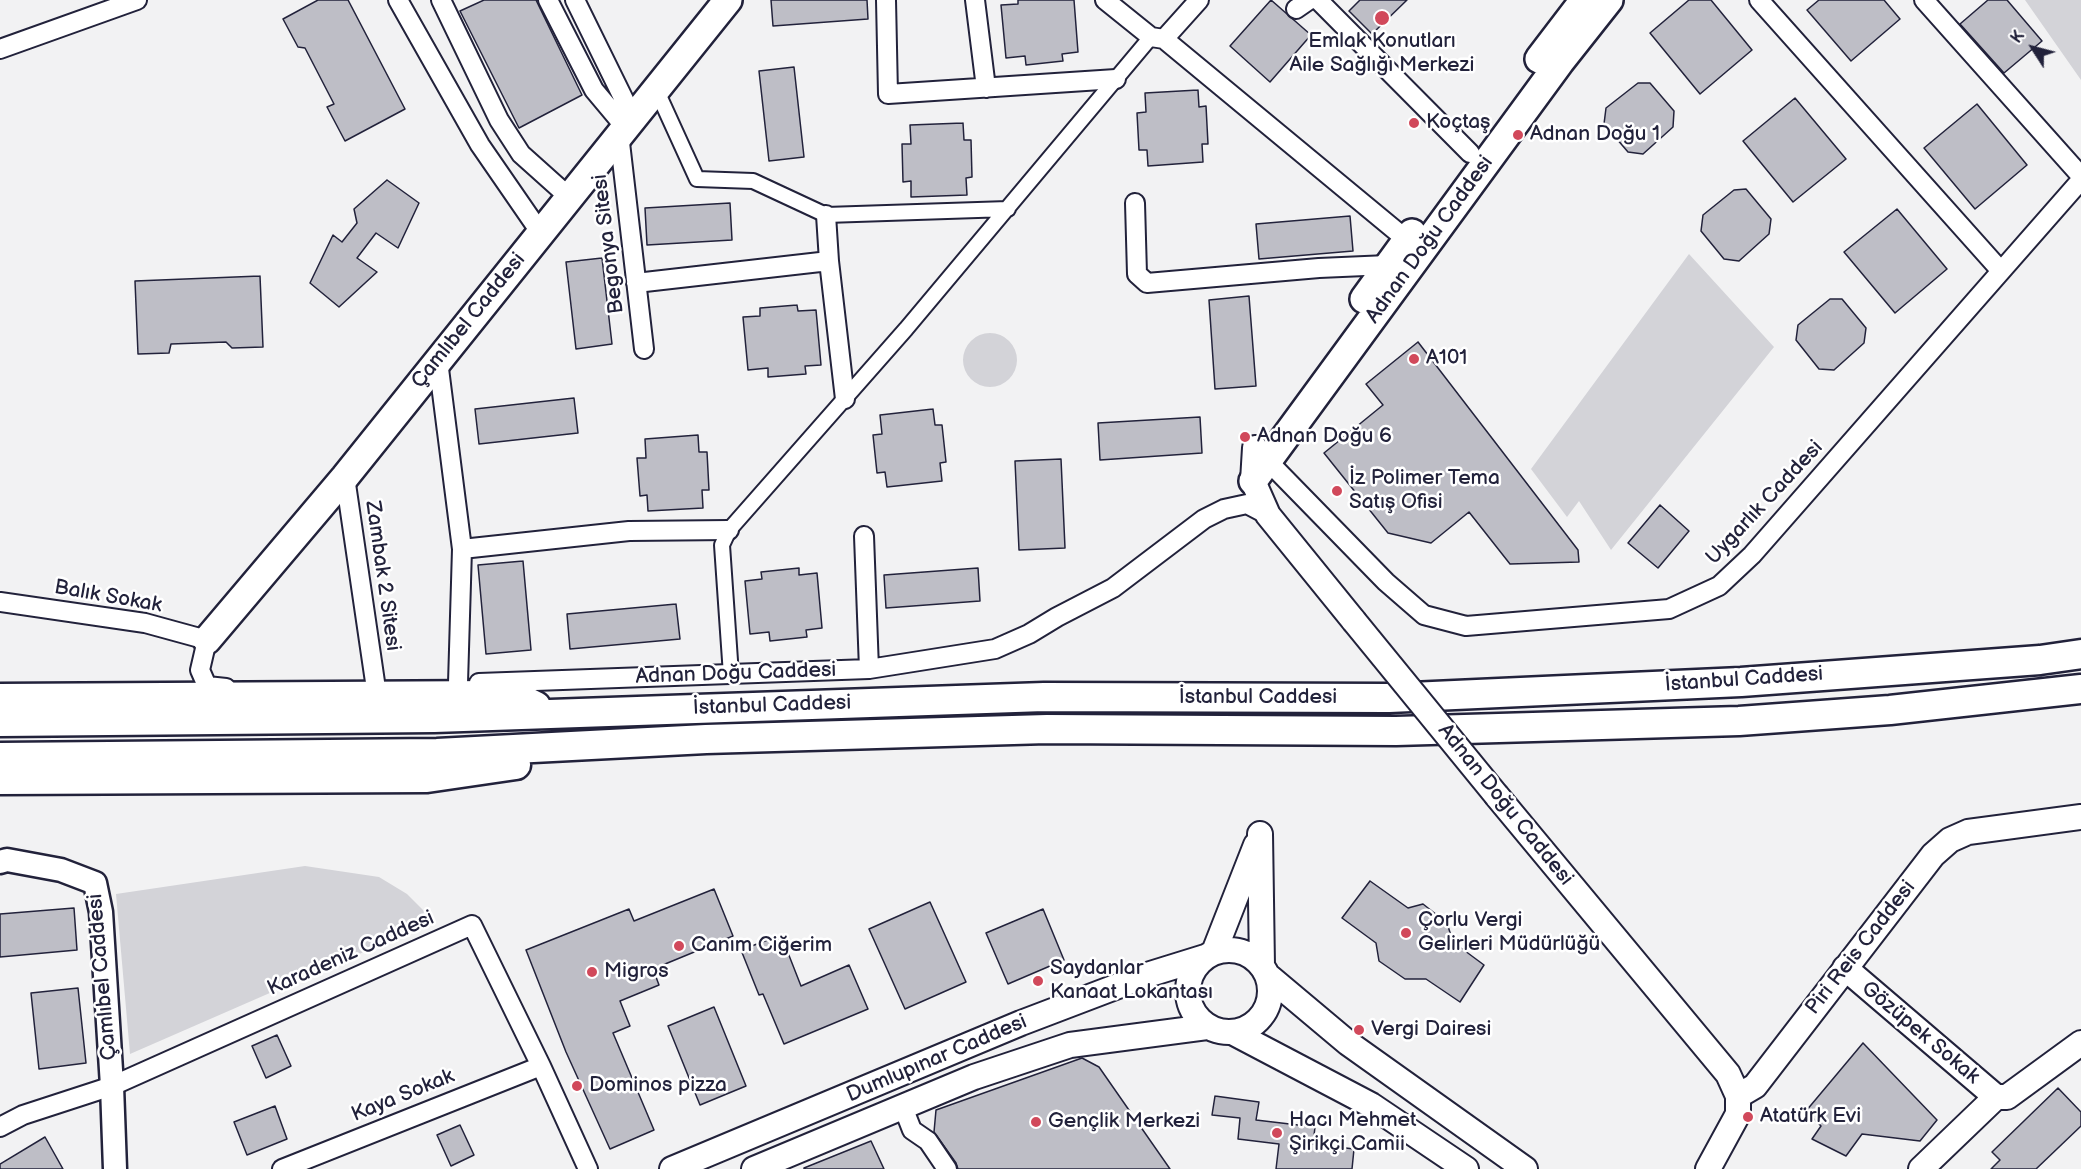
<!DOCTYPE html>
<html>
<head>
<meta charset="utf-8">
<style>
	body { margin:0 }
	#map { position:relative; width:2081px; height:1169px; overflow:hidden; background:#f2f2f3; font-family:"Balsamiq Sans",sans-serif }
	canvas { display:block }
	.north { position:absolute; left:2003px; top:18px; width:60px; height:60px; -webkit-text-stroke:4px #fff; paint-order:stroke; rotate:306deg; font-size:16px; font-weight:700; line-height:24px; text-align:center; color:#22223b }
	.north::after { content:''; display:block; margin:auto; width:21px; height:27px; background:#22223b; clip-path:polygon(50% 0,100% 100%,50% 72%,0 100%) }
</style>
</head>
<body>
<div id="map">
<canvas width="2081" height="1169"></canvas>
<div class="north">K</div>
</div>
<script>
const c = document.querySelector('canvas').getContext('2d');
c.lineJoin = 'round';
function fill(path, color) { c.fillStyle = color; c.fill(path, 'evenodd'); }
const poly = rows => new Path2D(rows.map(r => 'M' + r).join(''));
function trace(path, color, width, dash) { c.strokeStyle = color; c.lineWidth = width; c.lineCap = dash ? 'butt' : 'round'; c.setLineDash(dash || []); c.stroke(path); }
function write(font, color, halo, rows, align = 'center') {
  c.font = font + ' "Balsamiq Sans",sans-serif'; c.lineWidth = 5; c.setLineDash([]); c.textBaseline = 'middle'; c.strokeStyle = halo; c.fillStyle = color; for (const [text, x, y, turn = 0] of rows) {
    c.save(); c.translate(x, y); c.rotate((+turn || 0) * Math.PI / 180); c.textAlign = isNaN(turn) ? turn : align; if (halo) c.strokeText(text, 0, 0); c.fillText(text, 0, 0); c.restore();
  }
}
const green = poly([
	[2025,0,2081,0,2081,80],
	[1689,254,1774,347,1611,550,1579,501,1567,517,1531,469],
	'963 360a27 27 0 1 1 54 0a27 27 0 1 1-54 0Z',
	[305,866,379,877,407,894,424,911,421,927,130,1054,116,894]
]);
const building = poly([
	[318,0,348,0,405,109,345,141,327,107,334,104,305,48,298,47,283,19,318,0],
	[484,0,536,0,582,95,519,128,460,11,484,0],
	[771,0,867,0,868,19,773,26,771,0],
	[1018,0,1074,0,1078,52,1062,54,1063,61,1026,65,1025,56,1006,58,1001,5,1018,4,1018,0],
	[1271,0,1311,35,1270,82,1230,46,1271,0],
	[1360,0,1407,0,1372,34,1349,11,1360,0],
	[1689,0,1711,0,1752,50,1700,94,1650,33,1689,0],
	[1819,0,1884,0,1900,19,1851,61,1807,10,1819,0],
	[1988,0,2007,0,2042,41,2004,73,1960,24,1988,0],
	[794,67,804,157,769,161,759,71,794,67],
	[1638,83,1650,83,1674,111,1673,127,1643,154,1628,152,1604,124,1606,108,1638,83],
	[1198,90,1199,107,1206,106,1208,144,1202,144,1203,162,1148,166,1147,150,1139,150,1137,113,1146,112,1145,93,1198,90],
	[1795,98,1846,159,1793,202,1743,141,1795,98],
	[1977,104,2027,165,1975,209,1924,148,1977,104],
	[963,123,964,140,971,140,972,177,966,178,967,195,911,197,911,181,903,182,902,144,911,144,910,125,963,123],
	[387,180,419,203,398,248,376,233,357,258,377,272,339,307,310,283,333,235,342,242,357,223,354,209,387,180],
	[1746,189,1771,219,1769,234,1739,261,1724,259,1701,231,1703,215,1734,190,1746,189],
	[730,203,732,240,647,245,645,208,730,203],
	[1897,209,1947,269,1895,313,1844,252,1897,209],
	[1350,216,1353,251,1259,259,1256,224,1350,216],
	[602,258,612,344,576,349,566,262,602,258],
	[260,276,263,347,232,348,226,342,171,344,169,353,138,354,135,281,260,276],
	[1249,296,1256,386,1215,389,1209,300,1249,296],
	[1830,299,1842,299,1866,328,1864,343,1834,370,1819,369,1796,340,1798,325,1830,299],
	[797,305,798,311,816,310,821,365,805,366,806,374,768,377,768,368,748,370,743,317,760,316,760,308,797,305],
	[1418,342,1578,550,1579,562,1510,564,1469,512,1431,543,1388,533,1324,453,1383,405,1366,384,1418,342],
	[574,398,578,433,479,444,475,409,574,398],
	[933,409,935,425,942,425,946,462,940,463,942,481,887,487,885,472,877,473,873,435,882,434,880,415,933,409],
	[1200,417,1202,453,1100,460,1098,423,1200,417],
	[698,435,699,452,707,452,709,490,702,490,703,508,648,511,647,495,640,496,637,458,646,458,645,439,698,435],
	[1061,459,1065,548,1019,550,1015,461,1061,459],
	[1660,505,1689,531,1658,568,1628,543,1660,505],
	[523,561,531,650,486,654,478,565,523,561],
	[799,568,799,575,817,573,822,628,806,630,807,637,770,641,769,632,750,634,745,581,762,579,761,572,799,568],
	[978,568,980,601,886,608,884,575,978,568],
	[676,604,680,639,570,649,567,614,676,604],
	[1370,881,1408,908,1423,904,1447,923,1453,942,1484,965,1460,1002,1426,979,1405,979,1379,961,1376,943,1342,918,1370,881],
	[714,889,733,936,653,969,659,985,620,1001,630,1026,613,1033,654,1130,610,1149,566,1052,526,950,629,909,634,921,714,889],
	[930,902,966,982,905,1009,869,929,930,902],
	[74,908,77,950,0,957,0,914,74,908],
	[1043,909,1064,960,1008,984,986,933,1043,909],
	[781,935,801,986,849,965,868,1009,784,1044,763,994,759,995,741,950,781,935],
	[78,988,86,1063,39,1069,31,993,78,988],
	[714,1007,746,1086,700,1105,668,1026,714,1007],
	[277,1035,291,1066,266,1078,252,1046,277,1035],
	[1863,1043,1937,1120,1920,1141,1862,1134,1846,1156,1812,1139,1821,1126,1806,1111,1863,1043],
	[1082,1058,1099,1067,1170,1169,958,1169,956,1163,934,1132,936,1110,1082,1058],
	[2058,1088,2081,1112,2081,1126,2036,1169,1991,1169,2000,1160,1992,1152,2058,1088],
	[1215,1096,1259,1102,1256,1120,1315,1127,1313,1144,1354,1149,1352,1169,1276,1169,1279,1144,1238,1139,1240,1118,1212,1115,1215,1096],
	[275,1106,287,1139,247,1155,234,1122,275,1106],
	[460,1125,474,1155,451,1166,437,1135,460,1125],
	[45,1137,63,1169,0,1169,0,1164,45,1137],
	[871,1141,884,1169,804,1169,804,1168,871,1141]
]);
const pedestrian = poly([
	[656,89,697,179,753,181,826,215,1008,209],
	[731,675,722,545,729,530,906,329,1151,37]
]);
const minor = poly([
	[398,0,480,145,540,232],
	[441,0,499,120,521,154,569,197],
	[548,0,594,90,625,127],
	[575,0,633,118],
	[886,0,888,94,1116,79],
	[975,0,986,88],
	[1105,0,1151,37,1164,39,1407,240],
	[1318,0,1470,153],
	[1759,0,2001,271],
	[1924,0,2081,176],
	[1296,9,1309,0],
	[1164,39,1199,0],
	[0,49,137,0],
	[619,134,644,349],
	[1135,203,1137,274,1147,283,1319,268,1388,265],
	[826,215,829,261,845,399],
	[636,283,829,261],
	[438,361,462,549,458,683],
	[1261,454,1386,582,1424,615,1466,626,1669,609,1719,586,1752,555,2081,180],
	[345,477,375,682],
	[864,536,869,669],
	[462,549,629,531,729,530],
	[0,602,145,623,207,640,200,670,207,686,226,688],
	[479,683,869,669,995,649,1029,634,1057,617,1113,588,1204,519,1224,509,1247,504,1268,515],
	[903,1107,912,1130,928,1141,947,1169],
	[0,1127,23,1115,112,1086,472,925,541,1066,588,1169],
	[282,1169,541,1066]
]);
const tertiary = poly([
	[0,862,7,860,61,870,95,883,101,912,112,1086,115,1169]
]);
const secondary = poly([
	[1255,448,1253,481,1268,515,1354,621],
	[1497,796,1728,1074,1738,1096,1738,1114,1708,1169],
	[1260,834,1262,966],
	'1188 991a41 41 0 1 1 82 0a41 41 0 1 1-82 0Z',
	[1214,952,1256,845],
	[1845,968,1996,1097],
	[1267,975,1348,1043,1525,1169],
	[1234,1033,1371,1105,1466,1169],
	[1738,1096,1755,1086,1933,855,1950,840,1968,832,2081,817],
	[672,1169,1021,1023,1147,975,1205,957],
	[754,1169,974,1077,1070,1045,1207,1027],
	[1921,1169,1996,1097,2007,1097,2081,1043]
]);
const primary = poly([
	[1539,59,1584,0],
	[1364,299,1412,233],
	[1253,481,1560,62,1609,0],
	[207,640,345,477,728,0]
]);
const trunk = poly([
	[0,698,496,695,524,700,536,706],
	[0,722,434,718,1044,697,1389,698,1741,682,2040,660,2081,654],
	[0,757,437,753,706,739,1047,729,1396,731,1739,721,1890,710,2081,689],
	[0,780,427,778,516,765]
]);
const secondaryBridge = poly([
	[1354,621,1497,796]
]);
const markers = [
	[1382,18,8,"#d1495b"],
	[1414,123,6,"#d1495b"],
	[1518,135,6,"#d1495b"],
	[1414,359,6,"#d1495b"],
	[1245,437,6,"#d1495b"],
	[1337,491,6,"#d1495b"],
	[1406,933,6,"#d1495b"],
	[679,946,6,"#d1495b"],
	[592,972,6,"#d1495b"],
	[1038,981,6,"#d1495b"],
	[1359,1030,6,"#d1495b"],
	[577,1086,6,"#d1495b"],
	[1748,1117,6,"#d1495b"],
	[1036,1122,6,"#d1495b"],
	[1277,1133,6,"#d1495b"]
];
const poiNames = [
	["Emlak Konutları",1382,42,"center"],
	["Aile Sağlığı Merkezi",1382,66,"center"],
	["Koçtaş",1426,123],
	["Adnan Doğu 1",1530,135],
	["A101",1426,359],
	["Adnan Doğu 6",1257,437],
	["İz Polimer Tema",1349,479],
	["Satış Ofisi",1349,503],
	["Çorlu Vergi",1418,921],
	["Gelirleri Müdürlüğü",1418,945],
	["Canım Ciğerim",691,946],
	["Saydanlar",1050,969],
	["Kanaat Lokantası",1050,993],
	["Migros",604,972],
	["Vergi Dairesi",1371,1030],
	["Dominos pizza",589,1086],
	["Atatürk Evi",1760,1117],
	["Hacı Mehmet",1289,1121],
	["Şirikçi Camii",1289,1145],
	["Gençlik Merkezi",1048,1122]
];
const streetNames = [
	["Adnan Doğu Caddesi",1430,240,-54],
	["Begonya Sitesi",609,244,-97],
	["Çamlıbel Caddesi",469,321,-51],
	["Uygarlık Caddesi",1765,503,-47],
	["Zambak 2 Sitesi",382,576,82],
	["Balık Sokak",108,597,10],
	["Adnan Doğu Caddesi",736,674,-2],
	["İstanbul Caddesi",1744,680,-4],
	["İstanbul Caddesi",1258,698],
	["İstanbul Caddesi",772,706,-2],
	["Adnan Doğu Caddesi",1505,805,51],
	["Piri Reis Caddesi",1861,948,-52],
	["Karadeniz Caddesi",351,954,-24],
	["Çamlıbel Caddesi",103,977,-95],
	["Gözüpek Sokak",1920,1033,40],
	["Dumlupınar Caddesi",937,1059,-23],
	["Kaya Sokak",403,1096,-22]
];
fill(green, '#d3d3d8');
fill(building, '#bebec6');
trace(building, '#22223b', 1.5);
trace(pedestrian, '#22223b', 18);
trace(minor, '#22223b', 22);
trace(tertiary, '#22223b', 27);
trace(secondary, '#22223b', 28);
trace(primary, '#22223b', 32);
trace(trunk, '#22223b', 33);
trace(pedestrian, '#fff', 14);
trace(minor, '#fff', 18);
trace(tertiary, '#fff', 22);
trace(secondary, '#fff', 24);
trace(primary, '#fff', 27);
trace(trunk, '#fff', 28);
trace(secondaryBridge, '#22223b', 28, []);
trace(secondaryBridge, '#fff', 24);
for (const [x, y, r, color] of markers) { const dot = new Path2D(); dot.arc(x, y, r, 0, 2 * Math.PI); c.fillStyle = color; c.fill(dot); trace(dot, '#fff', 2); }
write('21px', '#22223b', '#fff', poiNames, 'left');
write('21px', '#22223b', '#fff', streetNames);
</script>
</body>
</html>
